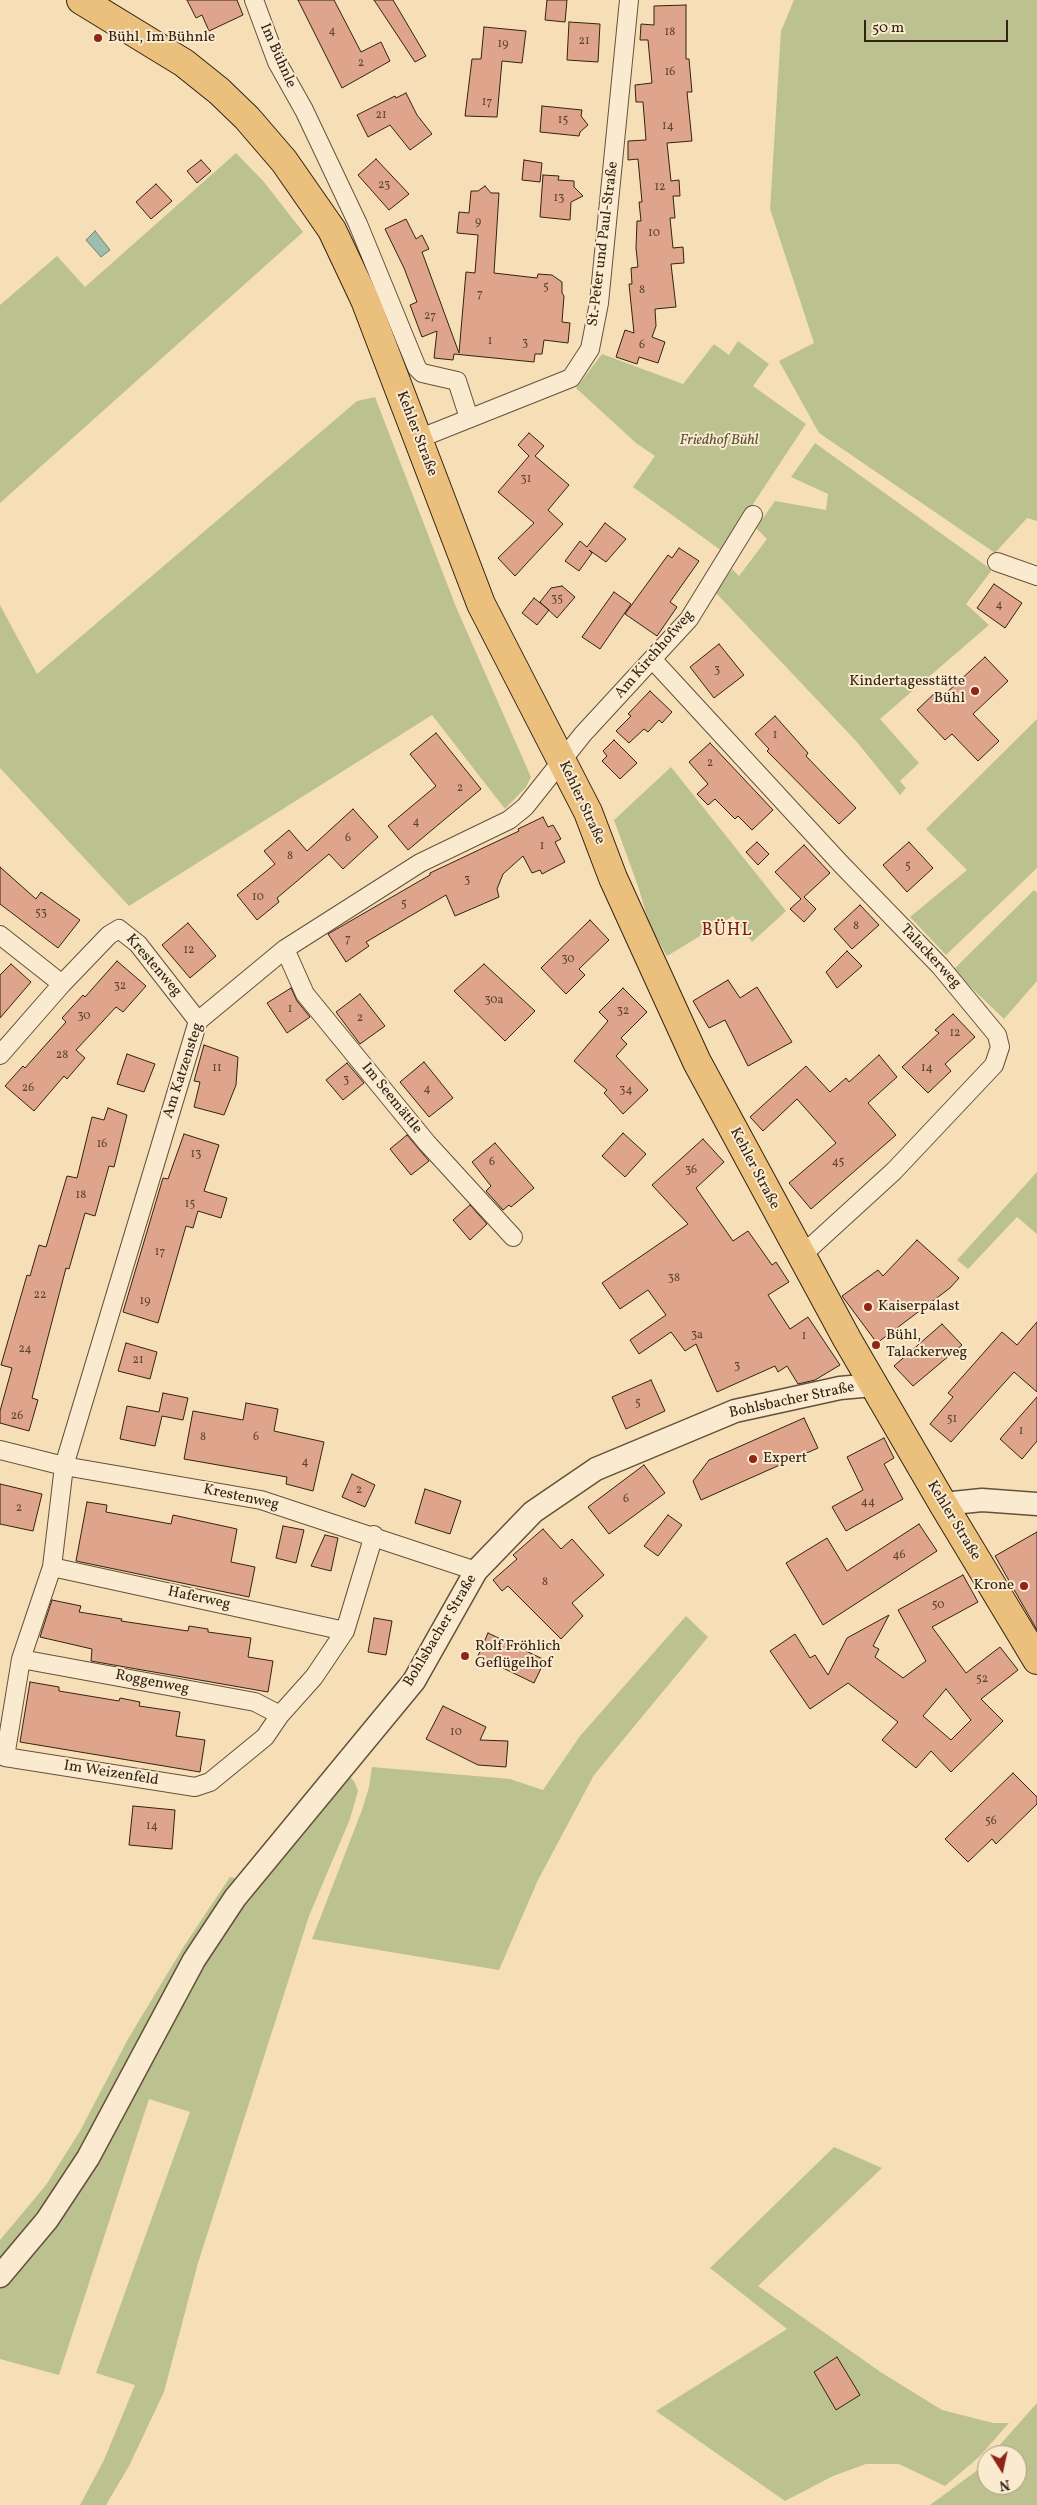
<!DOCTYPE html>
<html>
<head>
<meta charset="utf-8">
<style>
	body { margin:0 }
	#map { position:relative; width:1037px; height:2505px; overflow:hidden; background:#f6dfb7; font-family:Vollkorn,serif }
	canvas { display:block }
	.north { position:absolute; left:977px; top:2445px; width:50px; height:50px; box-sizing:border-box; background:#f9ead0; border:1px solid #aa9a84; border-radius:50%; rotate:170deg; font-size:14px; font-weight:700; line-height:20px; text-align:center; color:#321 }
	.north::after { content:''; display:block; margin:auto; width:18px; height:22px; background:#8f2418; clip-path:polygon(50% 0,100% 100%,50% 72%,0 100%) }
	.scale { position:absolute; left:864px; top:20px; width:144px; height:22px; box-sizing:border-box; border:2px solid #321; border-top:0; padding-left:6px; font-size:15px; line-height:18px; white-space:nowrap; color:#321; -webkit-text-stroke:4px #f9ead0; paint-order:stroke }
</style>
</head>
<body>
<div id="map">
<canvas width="1037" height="2505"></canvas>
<div class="north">N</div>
<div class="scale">50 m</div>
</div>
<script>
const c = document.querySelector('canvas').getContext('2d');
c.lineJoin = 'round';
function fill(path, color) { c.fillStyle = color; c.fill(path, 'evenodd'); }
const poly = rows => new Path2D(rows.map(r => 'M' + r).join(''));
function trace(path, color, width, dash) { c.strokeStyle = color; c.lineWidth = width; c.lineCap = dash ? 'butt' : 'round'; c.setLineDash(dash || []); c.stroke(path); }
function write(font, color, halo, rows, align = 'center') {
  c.font = font + ' Vollkorn,serif'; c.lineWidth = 4; c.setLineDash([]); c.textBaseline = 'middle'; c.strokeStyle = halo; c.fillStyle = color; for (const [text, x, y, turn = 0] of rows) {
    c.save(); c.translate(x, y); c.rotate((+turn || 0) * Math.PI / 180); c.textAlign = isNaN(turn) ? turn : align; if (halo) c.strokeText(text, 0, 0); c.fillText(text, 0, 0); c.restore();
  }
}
const green = poly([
	[794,0,1037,0,1037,521,1027,518,995,553,819,433,779,361,814,343,770,209,781,31],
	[236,153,264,182,303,232,0,503,0,305,57,256,85,287],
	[738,341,769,364,753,386,806,424,722,551,633,487,655,456,636,443,576,388,602,354,683,384,714,344,729,355],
	[375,397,456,607,531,777,526,787,505,809,432,715,129,906,0,768,0,605,37,674,357,401],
	[815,443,992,570,966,604,989,625,880,719,919,763,900,781,906,788,900,795,856,741,716,593,732,569,739,576,767,539,756,528,775,501,826,510,828,494,791,477],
	[1037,719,1037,868,946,955,910,917,967,870,926,829],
	[671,767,786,911,752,942,733,916,667,956,649,924,639,889,614,820],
	[1034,890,1037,893,1037,981,1004,1019,953,970],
	[1037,1172,1037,1234,1017,1217,968,1269,957,1260],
	[686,1616,708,1637,594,1775,538,1880,499,1970,312,1939,362,1810,369,1787,372,1767,510,1779,543,1790,580,1736],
	[350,1777,354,1781,358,1791,350,1819,309,1916,198,2263,164,2392,129,2466,106,2505,80,2505,104,2460,135,2385,96,2373,190,2112,149,2099,59,2375,0,2359,0,2286,205,1958,260,1882],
	[230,1877,240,1879,89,2139,42,2209,0,2260,0,2240,46,2185,80,2131,128,2039,184,1946],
	[834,2147,882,2168,758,2286,882,2373,942,2410,993,2423,1009,2423,979,2457,945,2486,899,2464,866,2464,833,2476,785,2501,656,2411,787,2329,710,2268],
	[1037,2403,1037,2505,930,2505,975,2472,987,2459,987,2485,1017,2485,1017,2455,991,2455]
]);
const water = poly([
	[95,231,110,250,101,257,86,240,95,231]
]);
const building = poly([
	[187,0,237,0,243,15,209,31,202,15,196,18,187,0],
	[298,0,334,0,361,52,381,42,390,61,342,88,298,0],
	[374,0,393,0,426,56,415,62,374,0],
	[547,0,567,0,565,22,545,20,547,0],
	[686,5,686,59,689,59,692,92,687,92,692,141,667,143,671,181,679,180,680,196,673,196,675,218,670,218,673,248,683,247,684,263,671,264,676,307,655,309,656,326,652,337,665,342,658,363,639,357,637,364,616,357,625,330,634,333,629,284,632,284,631,268,638,267,636,248,637,221,641,221,639,202,642,202,638,159,628,160,628,141,646,140,643,102,636,102,635,85,652,83,648,40,640,40,641,24,654,25,654,6,686,5],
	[569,22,600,24,598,62,567,60,569,22],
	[484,27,526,31,522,63,502,61,497,117,465,116,472,59,481,59,484,27],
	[406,93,417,115,432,134,410,150,390,125,368,137,357,115,395,96,396,98,406,93],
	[542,106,582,110,581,116,588,125,580,132,579,136,540,132,542,106],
	[376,159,409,194,389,210,358,175,376,159],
	[201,160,211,171,197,183,187,171,201,160],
	[524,160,542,163,540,182,522,180,524,160],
	[543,175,559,176,558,180,574,181,574,187,583,196,571,202,570,220,540,217,543,175],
	[156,184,172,201,151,219,136,202,156,184],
	[485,186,491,193,499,193,494,273,537,278,538,274,552,275,562,282,562,293,564,296,562,322,570,323,568,343,544,340,542,354,535,354,534,362,454,354,453,360,434,358,437,331,422,337,410,305,417,302,404,268,385,229,406,219,416,239,422,235,429,249,422,252,459,353,466,272,475,273,478,235,457,233,459,212,469,213,471,191,478,191,485,186],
	[529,433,544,446,535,456,569,485,548,510,563,524,515,576,498,558,534,523,498,492,529,456,518,445,529,433],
	[605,523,626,539,606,562,589,550,592,553,579,571,565,561,580,541,587,547,605,523],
	[679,548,699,561,670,602,677,607,657,636,625,614,668,555,672,558,679,548],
	[994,584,1022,603,1005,628,977,608,994,584],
	[562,586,575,597,557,618,540,602,551,588,562,586],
	[614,592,631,604,600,649,582,637,614,592],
	[534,598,549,610,537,625,522,613,534,598],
	[719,644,744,675,714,698,690,667,719,644],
	[985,657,1008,681,973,714,999,741,978,761,952,734,945,740,917,710,938,690,943,696,985,657],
	[650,691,672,712,662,723,659,720,648,732,644,729,629,743,616,731,631,716,628,714,650,691],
	[775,716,808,753,806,756,856,808,839,824,767,751,769,749,755,734,775,716],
	[436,733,481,789,408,850,388,826,436,786,410,754,436,733],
	[614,740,637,763,620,779,602,761,607,756,603,751,614,740],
	[710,743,773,810,752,830,738,816,735,819,715,799,708,805,697,794,708,784,689,762,710,743],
	[353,809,378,837,343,869,329,854,277,898,279,902,257,920,237,895,275,864,264,851,289,830,307,851,353,809],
	[543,817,548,827,553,825,561,839,555,842,565,862,542,874,540,870,532,873,523,856,503,874,497,889,499,897,455,916,446,895,366,942,369,946,346,962,328,934,430,875,430,873,519,831,518,829,543,817],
	[757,842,769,854,758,865,746,852,757,842],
	[909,842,933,868,907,892,883,865,909,842],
	[804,845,830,873,804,897,816,909,804,922,790,909,801,899,775,872,804,845],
	[0,867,36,899,41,892,80,920,58,948,0,904,0,867],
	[860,905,879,925,852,949,834,929,860,905],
	[590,920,609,940,579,969,585,975,566,994,541,968,590,920],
	[188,923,216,956,190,978,162,945,188,923],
	[847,951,862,966,837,988,826,972,847,951],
	[117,961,146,986,123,1012,116,1007,76,1050,85,1058,67,1079,64,1076,34,1111,5,1086,23,1066,25,1068,66,1022,62,1018,83,995,85,997,117,961],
	[11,964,31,982,0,1018,0,975,11,964],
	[484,964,535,1011,505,1041,454,991,484,964],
	[728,980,740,998,757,987,792,1042,748,1066,725,1020,709,1028,693,1001,728,980],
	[291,988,297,1001,310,1017,287,1033,267,1003,291,988],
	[623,988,647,1012,621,1038,627,1044,616,1056,648,1090,623,1114,604,1093,607,1090,574,1061,608,1021,599,1012,623,988],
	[360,994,385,1026,360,1044,336,1012,360,994],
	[953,1014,975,1037,945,1064,951,1071,928,1093,902,1067,939,1033,935,1030,953,1014],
	[204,1045,238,1057,236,1085,224,1115,194,1107,200,1082,194,1081,204,1045],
	[127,1054,155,1064,144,1092,117,1084,127,1054],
	[879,1055,897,1077,868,1103,896,1135,811,1209,789,1183,836,1143,797,1099,763,1131,750,1117,806,1066,830,1092,846,1078,849,1082,879,1055],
	[424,1062,453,1098,429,1117,400,1082,424,1062],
	[347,1063,364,1083,343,1100,326,1080,347,1063],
	[108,1108,127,1115,114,1167,109,1166,95,1216,85,1213,69,1269,66,1268,32,1398,38,1400,29,1431,0,1423,0,1411,12,1368,1,1365,27,1275,30,1276,39,1245,46,1247,67,1176,77,1178,92,1117,104,1120,108,1108],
	[623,1133,646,1154,625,1177,602,1156,623,1133],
	[184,1134,219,1145,204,1191,227,1198,221,1218,198,1211,193,1228,186,1226,158,1323,123,1312,163,1178,168,1179,184,1134],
	[407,1135,429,1161,411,1175,390,1149,407,1135],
	[703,1139,724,1162,696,1188,733,1241,748,1231,772,1265,776,1262,789,1282,768,1295,790,1329,808,1317,840,1365,815,1380,798,1384,787,1366,778,1372,775,1366,717,1392,696,1344,685,1351,671,1332,639,1354,630,1340,666,1315,648,1290,620,1309,602,1283,688,1224,652,1185,703,1139],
	[495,1143,534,1188,511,1207,509,1205,503,1210,486,1191,491,1186,472,1162,495,1143],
	[470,1205,487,1224,470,1240,453,1220,470,1205],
	[917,1240,959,1278,950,1288,877,1343,842,1296,878,1270,883,1276,917,1240],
	[1037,1322,1037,1392,1014,1372,951,1442,930,1424,953,1397,948,1393,1002,1332,1017,1345,1037,1322],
	[942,1324,962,1345,913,1386,894,1366,942,1324],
	[126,1343,157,1352,150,1379,118,1371,126,1343],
	[651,1380,665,1411,626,1429,612,1397,651,1380],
	[163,1393,188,1398,183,1420,162,1416,155,1446,120,1439,127,1406,159,1412,163,1393],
	[1037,1397,1037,1441,1022,1459,1000,1439,1037,1397],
	[246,1403,278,1409,274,1431,324,1442,313,1491,286,1484,287,1477,184,1459,193,1411,243,1420,246,1403],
	[804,1418,818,1448,701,1500,693,1481,709,1460,804,1418],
	[884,1438,894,1458,884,1464,903,1499,846,1531,832,1507,863,1490,847,1457,884,1438],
	[644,1465,665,1493,609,1534,588,1507,644,1465],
	[352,1474,375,1485,365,1507,342,1497,352,1474],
	[0,1484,42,1494,33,1531,0,1524,0,1484],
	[425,1489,461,1501,450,1534,415,1523,425,1489],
	[87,1502,107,1505,106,1512,171,1524,173,1515,237,1529,231,1562,255,1567,249,1597,76,1561,87,1502],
	[668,1515,682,1525,658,1556,644,1546,668,1515],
	[919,1524,937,1551,823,1625,786,1563,827,1538,847,1571,919,1524],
	[283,1526,304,1530,296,1563,276,1558,283,1526],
	[543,1529,561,1549,572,1539,604,1575,572,1603,583,1616,561,1639,508,1586,502,1591,493,1580,517,1559,513,1555,543,1529],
	[1037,1532,1037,1630,995,1556,1037,1532],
	[325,1535,338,1538,331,1571,311,1566,325,1535],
	[963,1575,978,1602,932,1627,966,1673,1000,1647,1018,1670,981,1699,1003,1721,951,1772,931,1751,916,1768,882,1740,898,1722,848,1683,810,1709,770,1651,795,1634,810,1658,815,1655,828,1675,847,1638,889,1615,873,1646,879,1649,875,1657,903,1678,926,1661,898,1610,963,1575],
	[946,1689,971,1720,951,1740,923,1716,946,1689],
	[52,1600,81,1606,79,1612,122,1619,121,1621,188,1631,189,1626,208,1629,208,1632,251,1638,248,1657,273,1661,268,1692,91,1661,92,1649,40,1637,52,1600],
	[374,1618,392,1621,386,1655,368,1652,374,1618],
	[488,1633,545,1660,534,1683,478,1656,488,1633],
	[30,1682,59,1687,59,1691,119,1701,120,1698,140,1702,139,1706,180,1712,176,1736,205,1740,200,1772,20,1742,30,1682],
	[443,1706,486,1727,480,1740,508,1741,506,1767,478,1765,426,1739,443,1706],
	[1013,1773,1037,1797,1037,1804,996,1844,992,1839,968,1862,945,1839,1013,1773],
	[133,1806,175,1810,172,1849,129,1845,133,1806],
	[837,2357,860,2395,836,2410,814,2372,837,2357]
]);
const minor = poly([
	[254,0,277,62,304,110,358,224,417,368,422,373,457,381,469,418],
	[418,439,571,378,590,349,599,303,629,0],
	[997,562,1037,576],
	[653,660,841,864,940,966,997,1035,1000,1047,994,1065,894,1171,801,1256],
	[0,935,62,984],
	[285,949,305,994,427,1143,513,1237],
	[0,1055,62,984,109,935,119,929,138,944,198,1021],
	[0,1450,64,1466,261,1500,476,1571],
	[374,1535,345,1631,314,1677,280,1715,265,1737,210,1782,195,1787,5,1757,21,1659,52,1567,64,1466,198,1021,285,949,420,863,509,820,525,807,583,734,689,619,753,515],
	[52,1567,345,1631],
	[21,1659,255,1702,280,1715]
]);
const tertiary = poly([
	[943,1504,982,1500,1037,1504],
	[0,2276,47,2220,88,2158,194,1960,235,1898,414,1681,476,1571,533,1512,596,1469,735,1411,840,1388,873,1385]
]);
const primary = poly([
	[81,0,184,63,219,91,247,118,284,161,332,230,365,300,481,604,588,812,613,878,697,1062,847,1339,943,1504,1037,1660]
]);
const markers = [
	[98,38,5,"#8f2418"],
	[975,691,5,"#8f2418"],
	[868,1307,5,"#8f2418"],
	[876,1345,5,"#8f2418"],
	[753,1459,5,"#8f2418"],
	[1024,1586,5,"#8f2418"],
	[465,1656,5,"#8f2418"]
];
const numberNames = [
	["4",332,32],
	["18",670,33],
	["21",584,42],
	["19",503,45],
	["2",361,64],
	["16",670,73],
	["17",487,103],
	["21",381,116],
	["15",563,121],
	["14",668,127],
	["23",384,186],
	["12",660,188],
	["13",559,199],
	["9",478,223],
	["10",654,234],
	["5",546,288],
	["8",642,291],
	["7",480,295],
	["27",430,317],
	["1",490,342],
	["3",525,344],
	["6",642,346],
	["31",526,480],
	["35",557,600],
	["4",999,606],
	["3",717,671],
	["1",775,736],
	["2",710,764],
	["2",460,789],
	["4",416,823],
	["6",348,839],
	["1",542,847],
	["8",290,857],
	["5",908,867],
	["3",467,881],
	["10",258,898],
	["5",404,905],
	["53",41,914],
	["8",856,927],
	["7",348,940],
	["12",189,951],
	["30",568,960],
	["32",120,987],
	["30a",494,1001],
	["1",290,1010],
	["32",623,1012],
	["30",84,1017],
	["2",360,1019],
	["12",955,1034],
	["28",62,1056],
	["11",217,1069],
	["14",927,1069],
	["3",346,1081],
	["26",28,1089],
	["4",427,1090],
	["34",626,1091],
	["16",102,1145],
	["13",196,1155],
	["6",492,1163],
	["45",838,1163],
	["36",691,1171],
	["18",81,1196],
	["15",190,1205],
	["17",160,1253],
	["38",674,1279],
	["22",40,1296],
	["19",145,1302],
	["3a",697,1336],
	["1",804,1337],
	["24",25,1350],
	["21",138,1361],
	["3",737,1367],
	["5",638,1404],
	["26",17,1417],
	["51",952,1420],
	["1",1021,1432],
	["8",203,1438],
	["6",256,1438],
	["4",305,1463],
	["2",359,1491],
	["6",626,1500],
	["44",868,1503],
	["2",19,1509],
	["46",899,1556],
	["8",545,1583],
	["50",938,1606],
	["52",982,1680],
	["10",456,1733],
	["56",991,1822],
	["14",152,1827]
];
const poiNames = [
	["Bühl, Im Bühnle",108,38],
	["Kindertagesstätte",965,682,"right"],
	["Bühl",965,699,"right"],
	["Kaiserpalast",878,1307],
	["Bühl,",886,1336],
	["Talackerweg",886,1353],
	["Expert",763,1459],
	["Krone",1014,1586,"right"],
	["Rolf Fröhlich",475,1647],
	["Geflügelhof",475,1664]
];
const streetNames = [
	["Im Bühnle",277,56,66],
	["St.-Peter und Paul-Straße",604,244,-83],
	["Kehler Straße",416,434,69],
	["Am Kirchhofweg",655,655,-49],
	["Kehler Straße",581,803,65],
	["Talackerweg",930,957,47],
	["Krestenweg",153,966,49],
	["Am Katzensteg",184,1071,-72],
	["Im Seemättle",391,1099,51],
	["Kehler Straße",754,1169,62],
	["Bohlsbacher Straße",792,1401,-12],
	["Krestenweg",241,1498,12],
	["Kehler Straße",953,1521,59],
	["Haferweg",199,1599,12],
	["Bohlsbacher Straße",441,1631,-59],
	["Roggenweg",152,1683,11],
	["Im Weizenfeld",111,1774,9]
];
const parkNames = [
	["Friedhof Bühl",719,441]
];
const quarterNames = [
	["BÜHL",727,932]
];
fill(green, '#bbc28f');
fill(water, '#9dbdad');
trace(water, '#737f6f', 1);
fill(building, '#dea58c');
trace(building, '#321', 1);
trace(minor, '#64513a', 20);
trace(tertiary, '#64513a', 25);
trace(primary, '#321', 30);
trace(minor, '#f9ead0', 18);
trace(tertiary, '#f9ead0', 22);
trace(primary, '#ebc07c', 28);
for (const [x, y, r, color] of markers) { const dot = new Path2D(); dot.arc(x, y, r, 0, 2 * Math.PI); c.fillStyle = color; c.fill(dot); trace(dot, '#f9ead0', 2); }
write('12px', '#5e4330', null, numberNames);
write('15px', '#321', '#f9ead0', poiNames, 'left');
write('15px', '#321', '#f9ead0', streetNames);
write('italic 15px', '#5c5237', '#f9ead0', parkNames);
c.letterSpacing = '1px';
write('18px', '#7a1f14', '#f9ead0', quarterNames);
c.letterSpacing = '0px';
</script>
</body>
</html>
